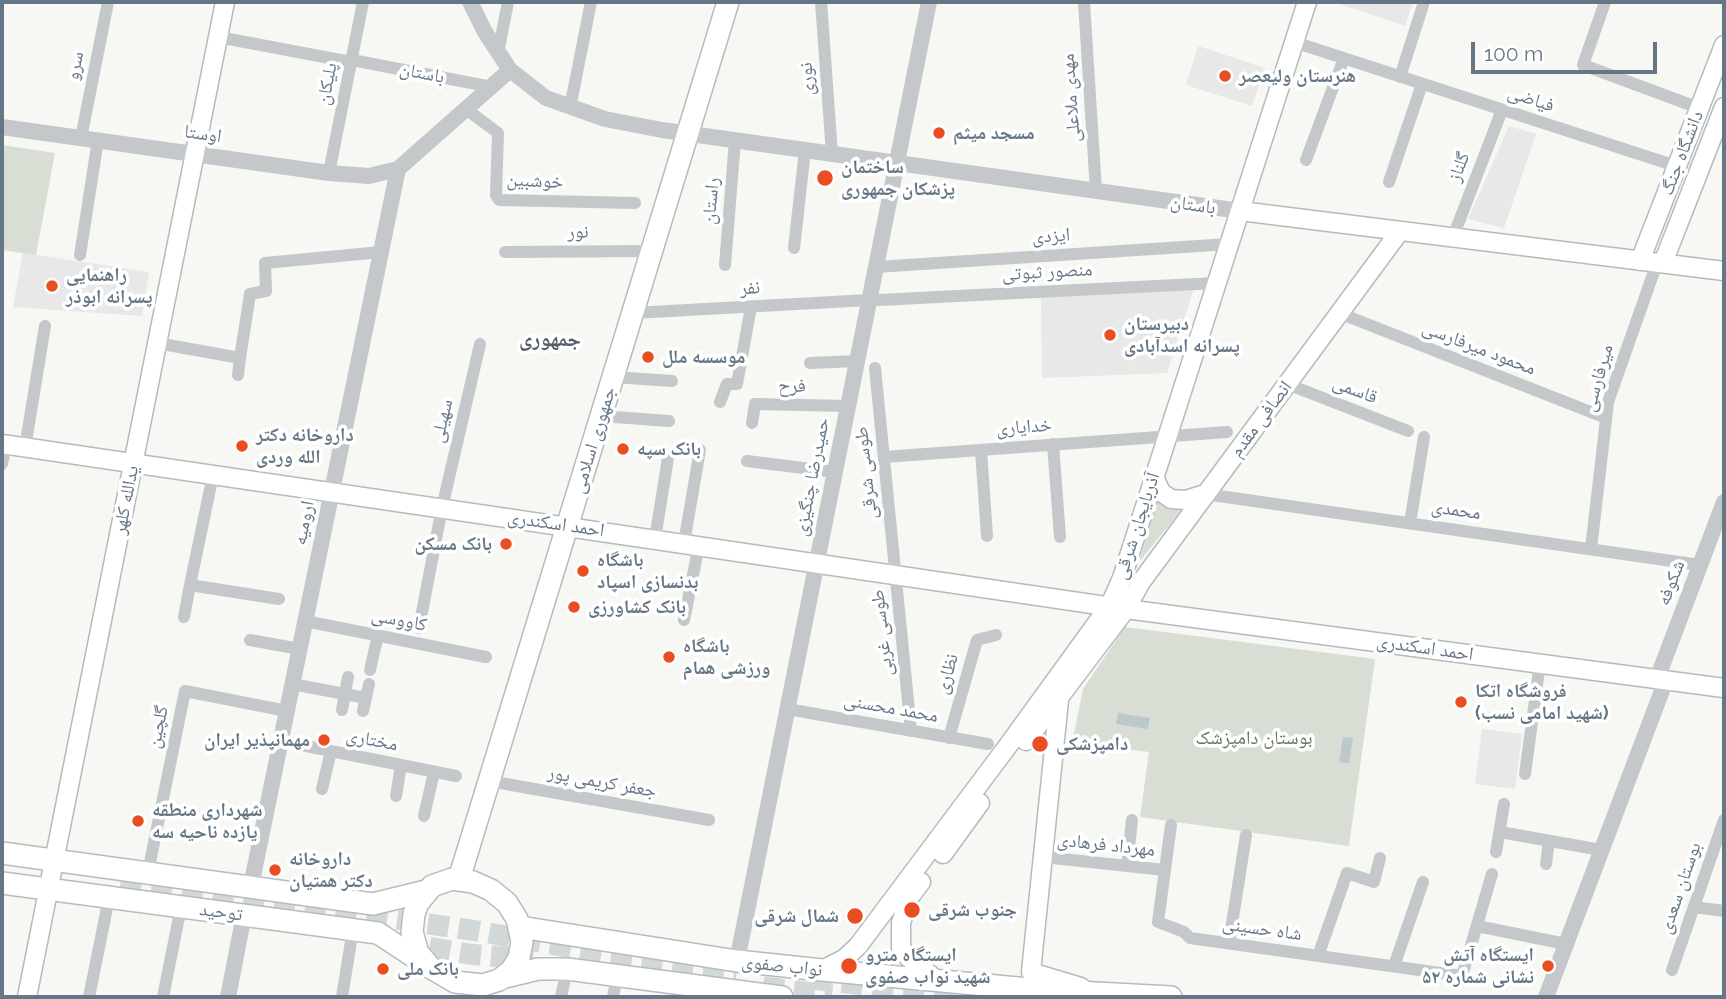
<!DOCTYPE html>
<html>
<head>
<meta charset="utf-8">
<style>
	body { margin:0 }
	#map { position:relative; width:1726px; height:999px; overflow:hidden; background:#f7f7f3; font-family:Raleway,sans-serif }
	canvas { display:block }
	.frame { position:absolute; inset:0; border:4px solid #657786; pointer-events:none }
	.scale { position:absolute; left:1471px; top:42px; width:186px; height:32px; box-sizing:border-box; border:4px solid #657786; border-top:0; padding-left:9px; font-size:21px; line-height:24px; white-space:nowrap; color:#657786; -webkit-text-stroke:5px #fff; paint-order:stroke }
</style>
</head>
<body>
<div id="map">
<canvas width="1726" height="999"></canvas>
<div class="frame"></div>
<div class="scale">100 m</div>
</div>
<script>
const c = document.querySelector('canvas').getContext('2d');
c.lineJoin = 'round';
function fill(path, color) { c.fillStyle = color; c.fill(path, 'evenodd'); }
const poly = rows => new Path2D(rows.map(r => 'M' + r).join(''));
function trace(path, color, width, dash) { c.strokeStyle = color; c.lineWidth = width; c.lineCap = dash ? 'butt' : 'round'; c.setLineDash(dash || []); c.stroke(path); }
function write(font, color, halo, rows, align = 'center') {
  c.font = font + ' Raleway,"Noto Naskh Arabic",sans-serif'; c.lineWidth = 7; c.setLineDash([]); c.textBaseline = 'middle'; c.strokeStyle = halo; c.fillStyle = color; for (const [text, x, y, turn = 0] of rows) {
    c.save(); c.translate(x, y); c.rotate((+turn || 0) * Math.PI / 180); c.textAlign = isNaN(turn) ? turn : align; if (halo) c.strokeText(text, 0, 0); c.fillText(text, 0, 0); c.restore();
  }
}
const built = poly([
	[1334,2,1413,2,1405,26],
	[1198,46,1265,68,1252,106,1186,85],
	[1509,126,1536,134,1504,228,1468,219],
	[23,253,149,272,142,316,13,307],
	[1194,288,1167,373,1042,378,1041,297],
	[1482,729,1522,734,1515,789,1475,784]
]);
const green = poly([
	[2,145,55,153,36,255,2,250],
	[1157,499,1183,508,1139,562],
	[1125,627,1375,659,1349,846,1140,817,1149,752,1078,743,1073,739,1083,689]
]);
const water = poly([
	[1118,713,1150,718,1148,729,1116,724],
	[1343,737,1353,738,1349,763,1339,762]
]);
const trunkTunnel = poly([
	[121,880,471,930,630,958,737,970],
	[399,942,469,954,533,960],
	[811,979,972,997],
	[763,987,832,995]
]);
const minor = poly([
	[821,2,832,154],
	[1084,2,1096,191],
	[1605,2,1583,65,1699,108],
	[218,37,351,62],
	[1294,42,1676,166],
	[498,53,508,2],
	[352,60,492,87],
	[1400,77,1424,2],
	[570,108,591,2],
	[466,109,498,133,496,195,499,200,635,203],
	[81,138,108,2],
	[1306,160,1344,58],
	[329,173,363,2],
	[1389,182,1422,84],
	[1453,237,1502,110],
	[794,248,805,150],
	[505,252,652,251],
	[80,255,98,140],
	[725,265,735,140],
	[876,267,1229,244],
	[879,300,1216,283],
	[633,313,869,300],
	[1339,313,1606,418],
	[157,343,240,358,250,294,266,291,265,263,381,252],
	[810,363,857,361],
	[875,368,911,731],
	[238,375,240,358],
	[613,377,672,381],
	[1287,384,1408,431],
	[720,402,727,384,737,384,751,307],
	[601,416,669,421],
	[752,423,755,404,848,406],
	[1053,444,1060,537],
	[25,448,45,326],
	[981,450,987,536],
	[884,457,1227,432],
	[747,461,835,472],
	[2,464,6,445],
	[213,475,190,585,279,599],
	[1205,494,1700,565],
	[1410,523,1424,437],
	[655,539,668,458],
	[684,543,700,450],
	[1591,549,1608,402,1657,263],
	[184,617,190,585],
	[684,620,699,545],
	[305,621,486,657],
	[419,628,442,508,480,344],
	[250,640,300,649],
	[370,670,378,635],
	[292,684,366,698],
	[787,709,988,744],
	[342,710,348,677],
	[363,711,369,684],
	[949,738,977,640,996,635],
	[281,741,456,776],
	[1525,774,1540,663],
	[489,781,709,820],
	[322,789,331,751],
	[396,796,401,765],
	[424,816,434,772],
	[1171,825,1158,922,1184,932,1190,938,1462,976,1492,874],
	[1500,832,1601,850],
	[1496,852,1504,804],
	[1043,857,1165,870],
	[1546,864,1549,841],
	[1127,866,1132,820],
	[148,872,185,691,287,711],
	[1694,907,1724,911],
	[1477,926,1566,944],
	[1229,943,1246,835],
	[1318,956,1347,873,1374,882,1380,858],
	[1394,966,1423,882],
	[1672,970,1724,820],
	[89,997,109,898],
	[163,997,181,907],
	[342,997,353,929],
	[561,997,567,969],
	[613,997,617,976]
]);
const tertiary = poly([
	[470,2,485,32,510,70,546,98,605,119,662,130,1240,211],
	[2,127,329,173,369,176,398,169,510,70],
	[1657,679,1724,502],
	[251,886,398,169],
	[737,961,929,2],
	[228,997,244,915],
	[1546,997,1666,680]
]);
const secondary = poly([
	[1240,211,1724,271],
	[1640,261,1724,45],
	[1663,263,1724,107],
	[2,444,1126,609,1724,688],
	[1154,477,1161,492,1171,499,1185,500,1205,494],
	[1059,700,1031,972,1081,987],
	[1026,741,1126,609,1141,582,1400,231],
	[943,854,980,803],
	[921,882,909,898,901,923,901,948,910,959,938,981],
	[822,970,844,959,858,946,1007,747,1110,605,1122,578,1307,2],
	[27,997,225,2]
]);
const primary = poly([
	[2,853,373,904,426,891],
	[452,879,473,882,491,890,507,903,517,919,522,942,519,958,511,971,499,980,483,985,455,982,431,968,418,953,412,932,414,914,418,903,432,886,452,879],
	[459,879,728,2],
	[2,883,378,933,431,968],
	[520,927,737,961,822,970,1040,990,1171,997],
	[505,977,538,969,567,969,782,997]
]);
const markers = [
	[1225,76,7,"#ea4d21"],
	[939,133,7,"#ea4d21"],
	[825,178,9,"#ea4d21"],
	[52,286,7,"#ea4d21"],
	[1110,335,7,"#ea4d21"],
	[648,357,7,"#ea4d21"],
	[242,446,7,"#ea4d21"],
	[623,449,7,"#ea4d21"],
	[506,544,7,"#ea4d21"],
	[583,571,7,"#ea4d21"],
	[574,607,7,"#ea4d21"],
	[669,657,7,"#ea4d21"],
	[1461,702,7,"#ea4d21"],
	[324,740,7,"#ea4d21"],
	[1040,744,9,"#ea4d21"],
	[138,821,7,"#ea4d21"],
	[275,870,7,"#ea4d21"],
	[912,910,9,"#ea4d21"],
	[855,916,9,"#ea4d21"],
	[849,966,9,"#ea4d21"],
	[1548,966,7,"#ea4d21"],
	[383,969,7,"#ea4d21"]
];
const streetNames = [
	["سرو",75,66,-79],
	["باستان",422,73,11],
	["نوری",807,79,-94],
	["پلیکان",327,84,-79],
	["مهدی ملاعلی",1071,98,-94],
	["فیاضی",1531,99,18],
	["اوستا",203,134,8],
	["دانشگاه جنگ",1682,153,-69],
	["گلناز",1459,167,-69],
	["خوشبین",535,181,3],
	["راستان",711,201,-85],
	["باستان",1193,205,8],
	["نور",578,232,-1],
	["ایزدی",1051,236,-4],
	["منصور ثبوتی",1047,272,-3],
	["نفر",750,288,-4],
	["محمود میرفارسی",1479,348,21],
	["میرفارسی",1598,378,-74],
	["فرح",792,386,1],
	["قاسمی",1355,390,21],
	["انصافی مقدم",1261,419,-53],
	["سهیلی",442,421,-77],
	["خدایاری",1024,427,-4],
	["جمهوری اسلامی",594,440,-73],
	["طوسی شرقی",866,473,-96],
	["حمیدرضا چنگیزی",812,477,-79],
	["یدالله کلهر",126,500,-79],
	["محمدی",1456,510,8],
	["ارومیه",304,523,-79],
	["احمد اسکندری",556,524,8],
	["آذربایجان شرقی",1137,526,-72],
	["شکوفه",1671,583,-69],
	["کاووسی",399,620,11],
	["طوسی غربی",882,633,-96],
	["احمد اسکندری",1425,648,8],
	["نظاری",947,674,-74],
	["محمد محسنی",891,708,10],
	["گلچین",158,727,-78],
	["مختاری",372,740,11],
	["جعفر کریمی پور",602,782,10],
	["مهرداد فرهادی",1106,845,6],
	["بوستان سعدى",1680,888,-71],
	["توحید",221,912,8],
	["شاه حسینی",1262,929,8],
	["نواب صفوی",782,966,6]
];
const poiNames = [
	["هنرستان ولیعصر",1239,76],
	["مسجد میثم",953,133],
	["ساختمان",841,167],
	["پزشکان جمهوری",841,189],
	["راهنمایی",66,275],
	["پسرانه ابوذر",66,297],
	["دبیرستان",1124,324],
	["پسرانه اسدآبادی",1124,346],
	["موسسه ملل",662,357],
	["داروخانه دکتر",256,435],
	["الله وردی",256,457],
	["بانک سپه",637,449],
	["بانک مسکن",492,544,"right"],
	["باشگاه",597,560],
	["بدنسازی اسپاد",597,582],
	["بانک کشاورزی",588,607],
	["باشگاه",683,646],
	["ورزشی همام",683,668],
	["فروشگاه اتکا",1475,691],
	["(شهید امامی نسب)",1475,713],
	["مهمانپذیر ایران",310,740,"right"],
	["دامپزشکی",1056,744],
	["شهرداری منطقه",152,810],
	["یازده ناحیه سه",152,832],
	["داروخانه",289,859],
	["دکتر همتیان",289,881],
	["جنوب شرقی",928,910],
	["شمال شرقی",839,916,"right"],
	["ایستگاه مترو",865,955],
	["شهید نواب صفوی",865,977],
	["ایستگاه آتش",1534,955,"right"],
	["نشانی شماره ۵۲",1534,977,"right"],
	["بانک ملی",397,969]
];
const parkNames = [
	["بوستان دامپزشک",1254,738]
];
const neighbourhoodNames = [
	["جمهوری",550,340]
];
fill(built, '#e7e8e7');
fill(green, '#d8ded4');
fill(water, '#bcc8cc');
trace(trunkTunnel, '#d2d7d8', 21, [21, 10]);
trace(secondary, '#b4babe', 21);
trace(primary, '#b7bbbf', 24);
trace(minor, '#c4c8cb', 12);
trace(tertiary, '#c4c8cb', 16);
trace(secondary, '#fff', 18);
trace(primary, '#fff', 21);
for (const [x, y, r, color] of markers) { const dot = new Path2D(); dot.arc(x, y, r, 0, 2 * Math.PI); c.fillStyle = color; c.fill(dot); trace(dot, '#fff', 2.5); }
write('19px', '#657786', '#fff', streetNames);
write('bold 19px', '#657786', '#fff', poiNames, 'left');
write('19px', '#657760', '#fff', parkNames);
write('bold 21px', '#53606a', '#fff', neighbourhoodNames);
</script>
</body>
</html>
